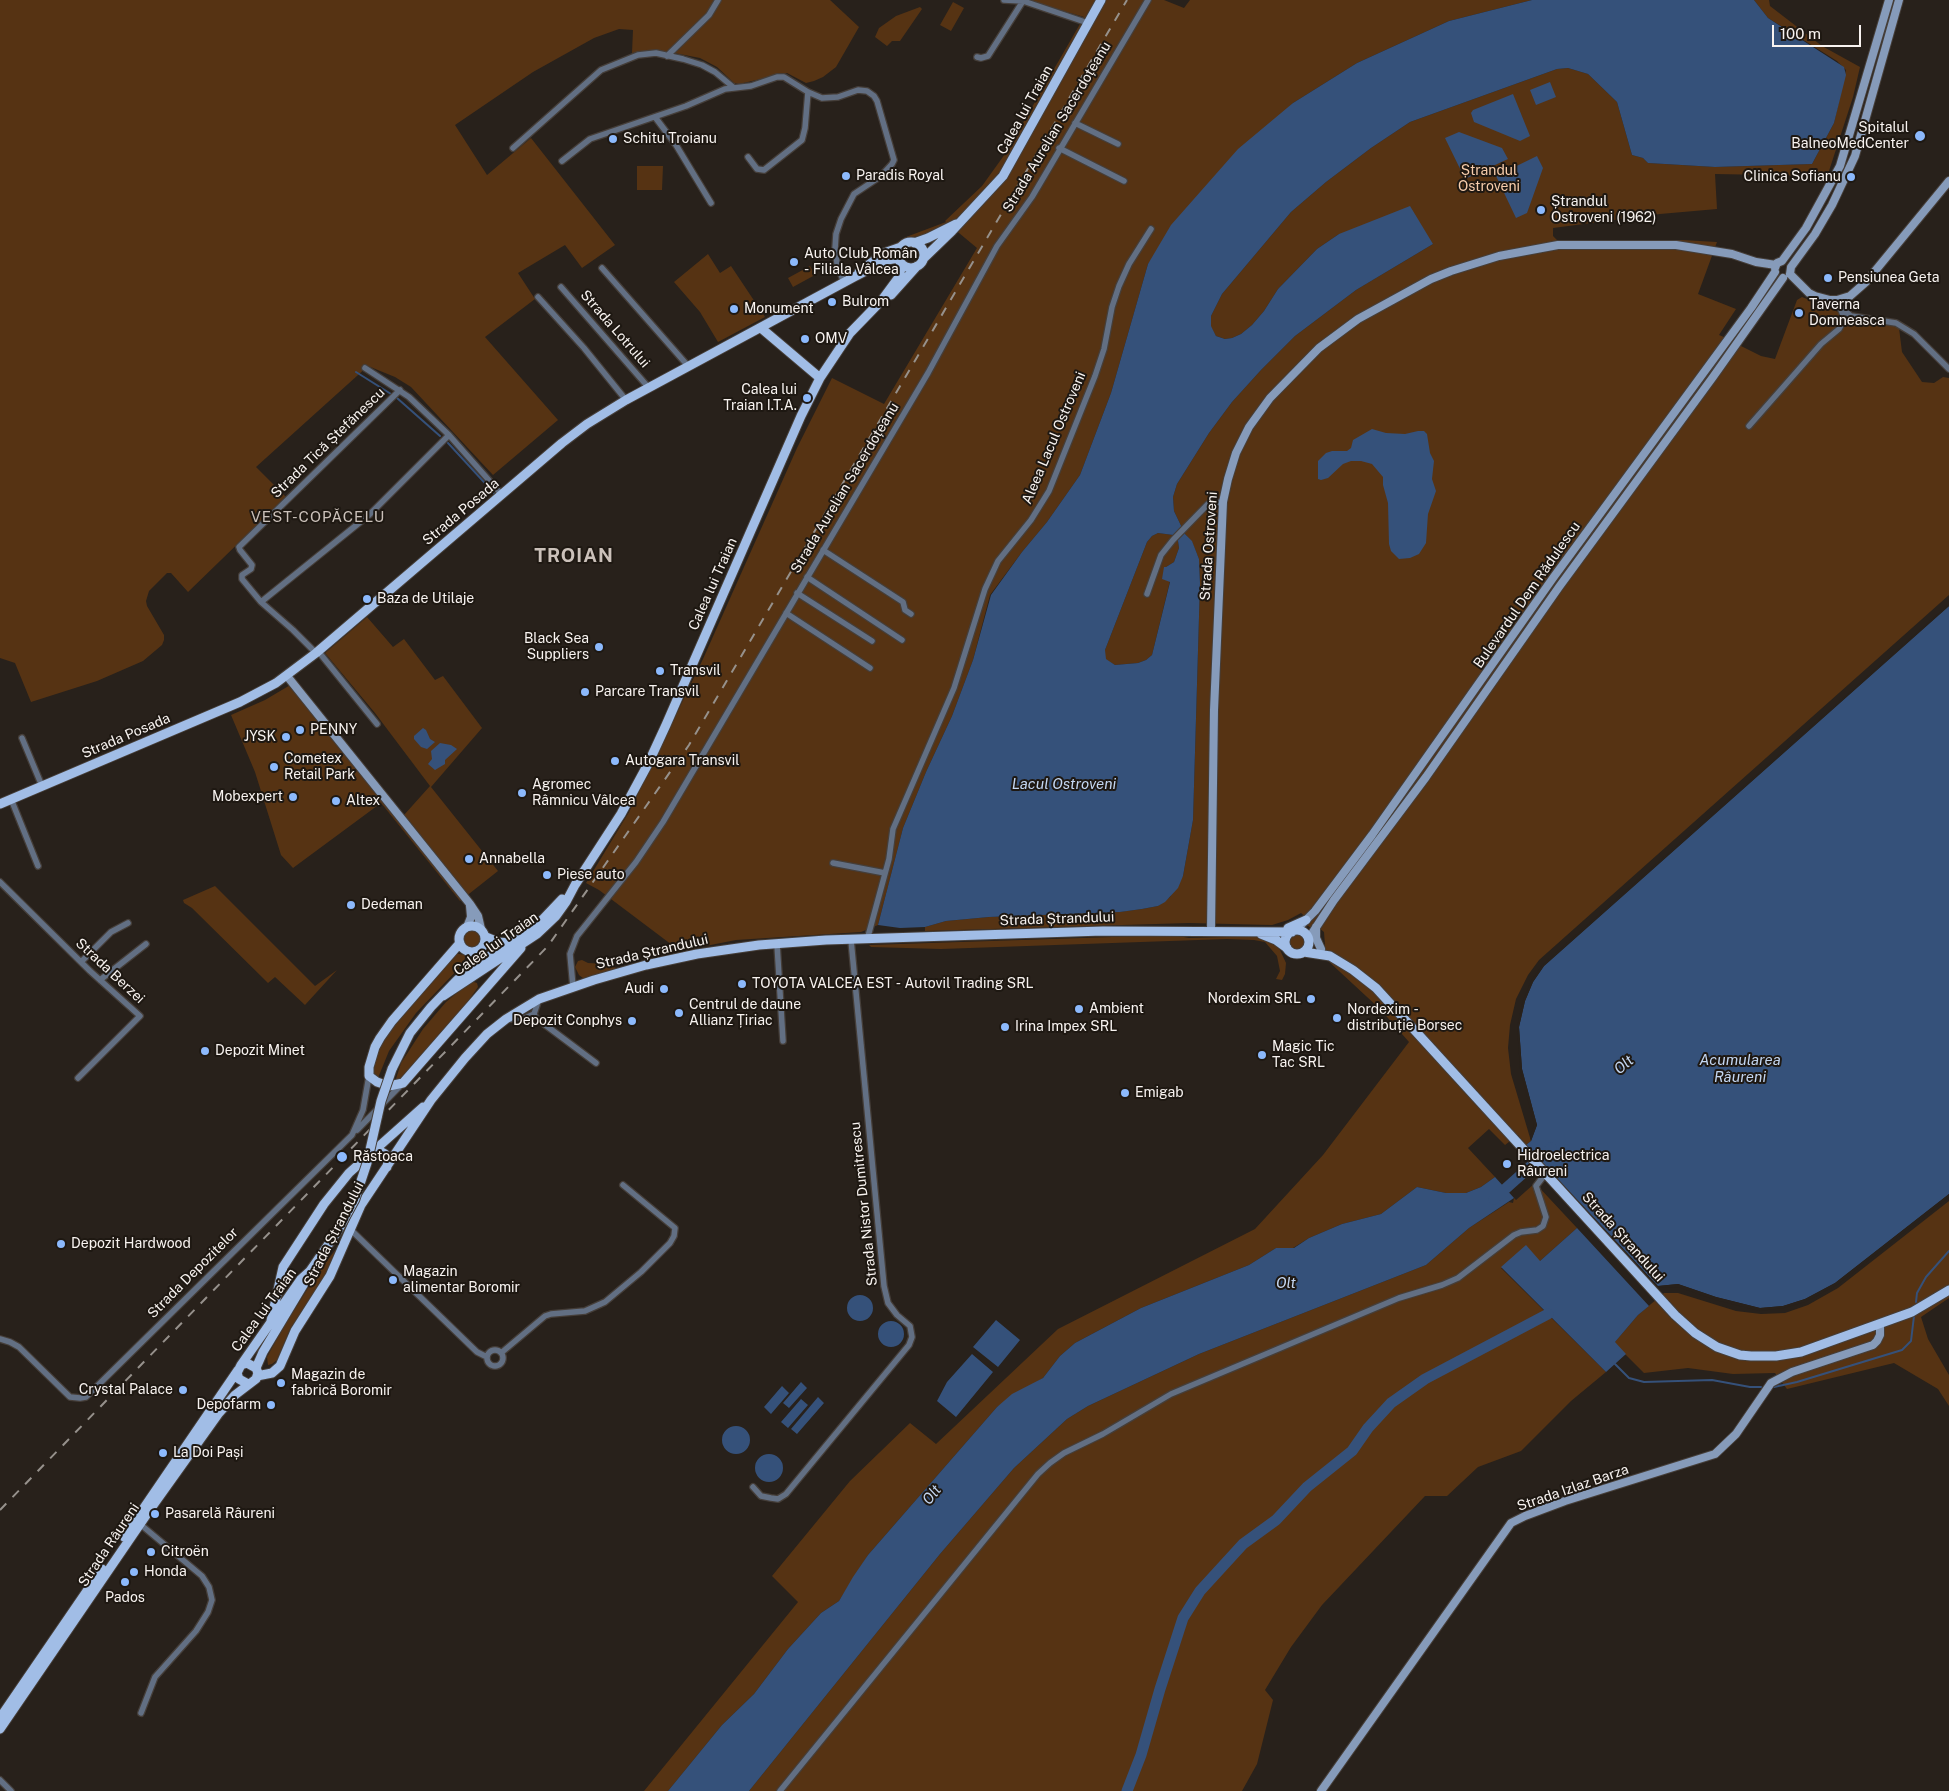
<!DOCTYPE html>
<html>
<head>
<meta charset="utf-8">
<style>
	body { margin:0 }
	#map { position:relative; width:1949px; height:1791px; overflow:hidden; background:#28211b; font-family:"Public Sans",sans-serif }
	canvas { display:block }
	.scale { position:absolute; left:1772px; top:25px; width:89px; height:22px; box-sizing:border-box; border:2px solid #f8f3f0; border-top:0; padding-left:6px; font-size:15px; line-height:18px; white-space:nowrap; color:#f8f3f0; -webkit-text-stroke:4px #1e1812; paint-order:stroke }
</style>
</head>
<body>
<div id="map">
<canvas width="1949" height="1791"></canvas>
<div class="scale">100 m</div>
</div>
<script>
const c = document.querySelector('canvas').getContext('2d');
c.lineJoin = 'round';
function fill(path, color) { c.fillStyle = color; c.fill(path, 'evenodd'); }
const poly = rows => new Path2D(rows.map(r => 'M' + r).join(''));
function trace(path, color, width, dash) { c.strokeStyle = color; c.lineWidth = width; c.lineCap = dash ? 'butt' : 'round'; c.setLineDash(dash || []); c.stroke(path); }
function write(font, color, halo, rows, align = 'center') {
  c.font = font + ' "Public Sans",sans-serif'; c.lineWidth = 4; c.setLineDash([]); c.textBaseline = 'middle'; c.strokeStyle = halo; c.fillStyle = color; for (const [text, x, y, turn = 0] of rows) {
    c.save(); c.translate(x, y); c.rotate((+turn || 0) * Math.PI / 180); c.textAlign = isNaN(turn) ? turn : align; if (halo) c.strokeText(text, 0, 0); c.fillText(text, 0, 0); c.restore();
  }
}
const green = poly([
	[0,0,830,0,859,27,836,67,823,77,814,81,806,83,787,73,739,84,734,83,717,67,700,58,669,52,648,51,632,53,633,30,619,29,594,38,533,72,455,125,487,175,531,138,615,245,582,268,565,245,518,273,535,299,485,337,558,420,493,475,411,387,395,377,368,366,256,467,286,497,188,592,171,573,167,573,149,591,146,601,147,606,164,635,164,640,162,645,143,661,97,681,31,702,15,663,0,658],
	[1026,0,1164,0,1184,8,1190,0,1532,0,1449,21,1357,63,1293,103,1148,264,1111,393,1080,475,1047,522,1022,552,990,595,973,660,952,716,926,772,903,828,878,925,861,932,736,940,680,951,599,890,586,883,629,812,703,659,797,448,832,378,884,404,977,248,947,223,931,233,905,239,880,253,906,237,946,222,945,221,982,186,1005,154,1084,17],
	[1754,0,1769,0,1770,6,1822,46,1860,67,1853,97,1829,171,1822,176,1715,174,1717,209,1660,214,1553,228,1553,236,1558,241,1682,240,1717,242,1698,294,1736,309,1719,335,1731,340,1773,281,1776,283,1735,343,1761,356,1775,359,1797,300,1802,297,1834,310,1853,320,1866,320,1892,325,1899,328,1902,352,1922,382,1934,383,1943,377,1949,378,1949,595,1539,960,1528,975,1516,999,1510,1025,1508,1048,1511,1074,1531,1141,1526,1145,1518,1135,1505,1145,1489,1129,1468,1148,1495,1177,1481,1187,1466,1193,1446,1193,1417,1187,1381,1214,1342,1224,1309,1238,1293,1248,1276,1248,1249,1265,1141,1308,1075,1343,1060,1356,1043,1378,997,1407,868,1555,839,1601,821,1613,788,1649,754,1694,722,1725,668,1791,644,1791,798,1602,772,1576,850,1481,910,1423,936,1444,1058,1329,1255,1229,1323,1155,1409,1042,1380,1009,1326,959,1324,932,1314,924,1311,928,1307,925,1310,921,1301,913,1288,920,1272,925,1189,923,925,931,925,927,946,921,989,917,1119,912,1142,909,1158,906,1170,897,1183,876,1193,820,1200,583,1199,559,1192,542,1185,534,1174,511,1173,497,1177,484,1209,433,1232,402,1261,370,1295,336,1356,290,1433,244,1339,234,1317,249,1278,289,1264,311,1252,325,1241,334,1232,338,1225,339,1216,336,1211,327,1211,316,1222,294,1291,212,1326,182,1371,148,1410,122,1557,69,1568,68,1588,74,1617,102,1632,155,1643,158,1648,163,1715,167,1812,164,1834,123,1846,70,1837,61,1768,18],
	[953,2,964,8,951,31,940,25],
	[920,7,922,9,900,41,892,41,887,46,875,37,879,28,896,16],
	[637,166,663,166,662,190,637,190],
	[708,254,720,273,731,266,765,317,718,342,700,312,674,282],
	[810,266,815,275,793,287,788,278],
	[1158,533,1173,535,1178,541,1179,548,1174,562,1166,567,1164,567,1170,581,1152,655,1146,660,1138,663,1115,665,1105,659,1105,650,1147,542,1152,536],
	[367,617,393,647,404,639,435,680,443,676,482,728,431,787,498,871,460,901,381,803,293,868,281,855,255,772,231,715,265,700,297,681,349,751,404,815,430,786,375,713,325,653],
	[215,886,315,986,337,970,305,1005,275,977,268,983,192,908,184,903,183,900],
	'463 939a9 9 0 1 1 18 0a9 9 0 1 1-18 0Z',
	'1290 942a7 7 0 1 1 14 0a7 7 0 1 1-14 0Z',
	[1173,935,1189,938,1226,937,1234,935,1260,936,1275,944,1280,950,1286,963,1285,974,1282,980,1276,979,1280,971,1277,956,1265,942,1254,940,1227,939,941,949,871,947,869,945],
	[455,953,464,955,465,957,464,963,416,1013,389,1051,378,1078,373,1075,373,1062,377,1051,389,1031],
	[582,960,588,963,606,964,619,969,584,979,579,975,575,967,578,961],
	[471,981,477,983,478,987,459,1014,402,1079,395,1082,401,1063,423,1029,446,1002],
	[1535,1183,1577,1228,1540,1261,1501,1268,1606,1372,1571,1401,1521,1451,1478,1467,1447,1496,1425,1496,1322,1605,1291,1647,1265,1690,1273,1700,1257,1764,1242,1791,749,1791,940,1554,1014,1468,1067,1419,1088,1406,1199,1354,1426,1265,1469,1228,1509,1202,1513,1203,1514,1198,1516,1200],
	[1949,1201,1949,1298,1921,1317,1928,1339,1949,1375,1949,1406,1938,1389,1894,1363,1787,1389,1775,1373,1733,1374,1688,1368,1644,1373,1614,1343,1638,1315,1664,1293,1678,1293,1736,1311,1761,1314,1785,1313,1808,1305,1838,1288],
	[336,1249,323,1280,290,1329,277,1360,272,1364,268,1365,267,1357,284,1326,317,1274]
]);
const water = poly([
	[1532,0,1754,0,1768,18,1844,67,1846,75,1834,123,1812,164,1715,167,1648,163,1643,158,1632,155,1617,102,1588,74,1568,68,1557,69,1410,122,1371,148,1326,182,1291,212,1222,294,1211,316,1211,326,1216,336,1225,339,1232,338,1241,334,1252,325,1264,311,1278,289,1317,249,1339,234,1410,206,1433,244,1356,290,1295,336,1261,370,1232,402,1209,433,1177,484,1173,497,1174,511,1185,534,1192,541,1199,559,1200,583,1193,820,1183,876,1178,888,1165,902,1158,906,1142,909,1120,912,989,917,946,921,925,927,900,928,878,925,903,828,926,772,952,716,973,660,991,595,1022,552,1047,522,1080,475,1111,393,1148,264,1171,225,1238,149,1293,103,1357,63,1449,21],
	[1158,533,1173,535,1178,541,1179,548,1174,562,1166,567,1164,567,1162,579,1170,582,1152,655,1146,660,1138,663,1115,665,1106,659,1105,650,1147,542,1152,536],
	[1550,82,1556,97,1536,105,1530,90],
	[1513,94,1530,136,1520,141,1474,122,1471,113,1473,110],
	[1459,132,1502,148,1508,159,1465,179,1445,138],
	[1537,156,1543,168,1527,213,1516,218,1496,176],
	[1372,429,1386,433,1405,434,1418,431,1424,431,1427,434,1430,453,1434,461,1432,479,1436,491,1428,514,1426,543,1419,554,1410,558,1399,559,1391,551,1389,544,1388,503,1383,485,1383,477,1372,464,1361,461,1351,461,1343,464,1328,478,1321,480,1318,479,1318,461,1326,453,1332,451,1347,451,1351,448,1353,440],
	[1949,606,1949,1194,1835,1283,1805,1299,1783,1306,1760,1308,1716,1297,1678,1284,1658,1286,1526,1145,1531,1141,1537,1125,1522,1069,1519,1027,1525,1001,1533,982,1544,966],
	[423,728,426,730,430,739,435,742,427,749,421,747,414,739,414,736],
	[440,743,451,745,457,749,445,760,445,764,435,770,428,764,432,759,431,751],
	[1495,1177,1514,1198,1469,1228,1426,1265,1199,1354,1088,1406,1067,1419,1014,1468,940,1554,749,1791,668,1791,722,1725,754,1694,788,1649,821,1613,839,1601,853,1577,868,1555,997,1407,1012,1394,1043,1378,1060,1356,1075,1343,1141,1308,1249,1265,1276,1248,1294,1248,1309,1238,1342,1224,1381,1214,1417,1187,1446,1193,1466,1193,1481,1187],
	[1577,1228,1649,1306,1638,1315,1615,1342,1626,1354,1606,1372,1501,1267,1526,1245,1540,1261],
	'847 1308a13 13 0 1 1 26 0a13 13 0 1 1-26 0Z',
	[996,1320,1020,1340,998,1367,973,1347],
	'878 1334a13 13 0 1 1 26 0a13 13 0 1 1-26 0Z',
	[972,1354,993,1372,956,1417,937,1401,947,1382],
	[801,1382,807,1388,789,1408,783,1403],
	[782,1386,789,1393,771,1414,764,1407],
	[818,1397,824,1403,797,1434,791,1429],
	[801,1399,808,1405,788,1428,781,1422],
	'722 1440a14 14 0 1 1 28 0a14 14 0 1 1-28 0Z',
	'755 1468a14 14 0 1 1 28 0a14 14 0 1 1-28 0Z'
]);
const pier = poly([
	[1949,604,1949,606,1544,966,1533,982,1525,1001,1519,1027,1522,1069,1537,1125,1531,1141,1530,1137,1534,1125,1520,1069,1517,1027,1523,1000,1531,981,1542,965],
	[1949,1194,1949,1197,1837,1285,1805,1302,1784,1308,1760,1311,1715,1300,1678,1287,1660,1288,1658,1286,1678,1284,1716,1297,1760,1308,1783,1306,1805,1299,1835,1283]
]);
const stream = poly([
	[356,372,391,394],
	[397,398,440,436],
	[448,443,495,494],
	[1916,1302,1917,1293,1926,1277,1949,1251],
	[1615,1364,1629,1378,1644,1382,1712,1380,1750,1387,1761,1387],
	[1774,1387,1797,1382,1902,1350,1911,1341,1914,1316]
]);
const river = poly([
	[1494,1199,1551,1148],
	[1127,1791,1141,1755,1160,1689,1183,1618,1200,1591,1243,1544,1276,1520,1307,1487,1352,1451,1368,1428,1391,1403,1425,1379,1548,1314]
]);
const street = poly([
	[1004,0,1023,1,1088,23],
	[667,56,709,15,718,0],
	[977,57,981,58,988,56,1023,1],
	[655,117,676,145,711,203],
	[1075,123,1118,144],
	[513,148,601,70,638,55,656,53,683,59,702,65,715,72,733,87],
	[1059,148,1124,181],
	[748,157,757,169,764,170,802,140,805,128,808,92],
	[562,161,590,139,686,106,725,89,751,86,777,77,784,77,808,92,822,98,838,97,858,90,867,91,874,96,877,101,894,160,892,164,881,176,854,194,841,219,836,234,835,249,837,263,844,283],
	[602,268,689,367],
	[561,287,649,388],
	[538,297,584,348,626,400],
	[1843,309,1851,316,1896,323,1914,334,1949,369],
	[365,368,409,397,449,435,502,495],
	[1749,426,1821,344,1839,329,1844,320,1843,315,1837,300],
	[823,550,903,602,905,610,911,614],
	[807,577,902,640],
	[797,593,872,641],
	[1147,594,1161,555,1173,540,1208,504,1223,502],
	[261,602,242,579,242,575,251,569,252,565,240,550,239,547,400,390],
	[786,613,870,668],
	[318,651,377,724],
	[316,653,293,630,261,602,369,515,449,435],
	[22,738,42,786],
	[11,799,38,866],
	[833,863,885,873],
	[0,882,90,971,140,1016,78,1078],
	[867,940,889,859,893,829,954,688,985,589,998,561,1031,520,1049,491,1095,376,1104,349,1112,307,1119,286,1129,264,1151,229],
	[777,944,783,1041],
	[81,962,111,932,128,923],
	[100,980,146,944],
	[573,987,570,954,577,936,636,862,663,822,928,373,997,246,1032,197,1148,0],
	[539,999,534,1014,536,1018,596,1063],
	[506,1019,523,1019,534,1014],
	[357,1130,403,1083],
	[350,1229,477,1352,487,1357],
	[0,1339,10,1342,19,1347,70,1397,80,1398,86,1397,352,1135,363,1110,369,1076],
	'487 1358a8 8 0 1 1 16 0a8 8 0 1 1-16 0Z',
	[501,1353,545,1316,551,1314,585,1311,605,1302,641,1272,670,1243,674,1236,675,1228,623,1185],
	[753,1487,761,1496,771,1498,778,1499,786,1494,909,1345,912,1337,910,1326,897,1315,888,1303,884,1286,851,940],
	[140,1524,202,1576,209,1587,212,1600,208,1612,196,1631,155,1677,141,1713],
	[0,1780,11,1791],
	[780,1791,1038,1474,1050,1463,1064,1453,1103,1434,1171,1394,1399,1298,1442,1285,1458,1278,1514,1235,1521,1232,1537,1230,1543,1226,1546,1217,1536,1186,1546,1173]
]);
const secondary = poly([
	[1775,268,1777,263,1782,261,1806,228,1840,166,1889,0],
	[1790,274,1791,267,1815,234,1832,205,1855,156,1899,0],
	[1790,274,1809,293,1815,296,1830,300,1837,300,1850,296,1866,282,1949,181],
	[287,676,470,904,478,916,481,929],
	[467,927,471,917,470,906],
	[1316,927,1316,938,1321,949],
	[1211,930,1214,710,1223,502,1228,479,1236,453,1249,427,1270,398,1319,348,1358,319,1431,279,1451,271,1499,256,1558,245,1676,245,1732,254,1756,262,1776,265],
	[1296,930,1315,911,1372,835,1553,578,1751,308,1775,272],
	[1309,938,1334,900,1426,777,1559,587,1713,377,1783,278],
	[1321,1791,1511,1523,1525,1516,1565,1501,1715,1454,1736,1434,1771,1383,1792,1372,1873,1345,1877,1341,1880,1335,1880,1324]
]);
const primary = poly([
	'898 255a13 13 0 1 1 26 0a13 13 0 1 1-26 0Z',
	[914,243,928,238,956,224],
	[923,259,952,231,1003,176,1101,0],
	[859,272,884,253,901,247],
	[891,295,917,266],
	[761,328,820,378],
	[0,804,240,702,276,683,316,653,562,443,587,424,626,400,854,277,887,260,899,258],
	'459 939a13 13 0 1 1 26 0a13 13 0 1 1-26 0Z',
	[1288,928,1306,920],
	'1285 942a12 12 0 1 1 24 0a12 12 0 1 1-24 0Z',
	[1261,934,1276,940,1287,948],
	[486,937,498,942,510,943],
	[460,943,392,1021,380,1038,375,1047,369,1067,369,1076,377,1082,389,1086,403,1083,521,948],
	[1304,952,1330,956,1353,970,1376,988,1675,1315,1695,1333,1717,1347,1740,1355,1751,1356,1776,1356,1801,1352,1912,1312,1949,1290],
	[443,996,537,934,556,916,566,902,575,885,621,814,648,764,666,725,801,416,820,378,850,333,882,300,899,277,902,264],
	[392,1069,410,1033,431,1007,457,980,466,972,530,929,543,919,562,899],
	[373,1150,378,1150,385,1154,388,1161,387,1167],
	[271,1321,283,1267,324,1204,349,1173,423,1107],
	[241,1365,301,1279,310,1271],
	[256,1368,263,1352,308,1277],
	[257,1376,272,1373,280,1366,295,1331,330,1276,361,1205,431,1100,465,1058,487,1034,506,1019,539,999,594,980,646,965,697,954,759,945,826,940,1103,931,1292,932],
	[124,1537,238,1370],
	[0,1718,102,1569],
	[0,1729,149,1511,219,1413,235,1395,256,1379,258,1373,256,1368,247,1363,241,1365,237,1373,239,1379,248,1384]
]);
const rail = poly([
	[0,1510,548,946,689,745,1127,0]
]);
const primaryBridge = poly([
	[310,1271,337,1232,355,1199,367,1163,381,1101,392,1069]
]);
const markers = [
	[1920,136,6,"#8cb9fc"],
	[613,139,5,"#8cb9fc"],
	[846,176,5,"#8cb9fc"],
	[1851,177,5,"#8cb9fc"],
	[1541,210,5,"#8cb9fc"],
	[794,262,5,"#8cb9fc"],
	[1828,278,5,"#8cb9fc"],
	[832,302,5,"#8cb9fc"],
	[734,309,5,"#8cb9fc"],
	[1799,313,5,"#8cb9fc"],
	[805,339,5,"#8cb9fc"],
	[807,398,5,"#8cb9fc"],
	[367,599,5,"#8cb9fc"],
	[599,647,5,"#8cb9fc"],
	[660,671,5,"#8cb9fc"],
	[585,692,5,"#8cb9fc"],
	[300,730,5,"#8cb9fc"],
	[286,737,5,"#8cb9fc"],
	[615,761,5,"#8cb9fc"],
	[274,767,5,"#8cb9fc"],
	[522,793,5,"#8cb9fc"],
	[293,797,5,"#8cb9fc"],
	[336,801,5,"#8cb9fc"],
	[469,859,5,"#8cb9fc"],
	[547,875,5,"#8cb9fc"],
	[351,905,5,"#8cb9fc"],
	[742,984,5,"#8cb9fc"],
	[664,989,5,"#8cb9fc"],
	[1311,999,5,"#8cb9fc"],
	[1079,1009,5,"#8cb9fc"],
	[679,1013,5,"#8cb9fc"],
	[1337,1018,5,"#8cb9fc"],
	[632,1021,5,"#8cb9fc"],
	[1005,1027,5,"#8cb9fc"],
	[205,1051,5,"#8cb9fc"],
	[1262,1055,5,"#8cb9fc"],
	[1125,1093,5,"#8cb9fc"],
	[342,1157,6,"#8cb9fc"],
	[1507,1164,5,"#8cb9fc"],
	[61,1244,5,"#8cb9fc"],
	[393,1280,5,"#8cb9fc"],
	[281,1383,5,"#8cb9fc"],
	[183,1390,5,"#8cb9fc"],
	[271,1405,5,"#8cb9fc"],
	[163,1453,5,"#8cb9fc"],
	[155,1514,5,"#8cb9fc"],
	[151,1552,5,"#8cb9fc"],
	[134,1572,5,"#8cb9fc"],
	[125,1582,5,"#8cb9fc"]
];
const streetNames = [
	["Calea lui Traian",1025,110,-61],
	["Strada Aurelian Sacerdoțeanu",1057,127,-59],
	["Strada Lotrului",615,329,49],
	["Aleea Lacul Ostroveni",1054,438,-67],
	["Strada Tică Ștefănescu",328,443,-44],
	["Strada Aurelian Sacerdoțeanu",845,488,-59],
	["Strada Posada",461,512,-40],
	["Strada Ostroveni",1209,546,-86],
	["Calea lui Traian",713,584,-66],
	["Bulevardul Dem Rădulescu",1527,595,-55],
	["Strada Posada",126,736,-23],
	["Strada Ștrandului",1057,919,-2],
	["Calea lui Traian",496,944,-35],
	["Strada Ștrandului",652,952,-13],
	["Strada Berzei",110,971,43],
	["Strada Nistor Dumitrescu",864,1204,-96],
	["Strada Ștrandului",334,1234,-63],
	["Strada Ștrandului",1623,1237,48],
	["Strada Depozitelor",193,1273,-45],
	["Calea lui Traian",264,1310,-54],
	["Strada Izlaz Barza",1573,1488,-19],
	["Strada Râureni",109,1545,-56]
];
const poiNames = [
	["Spitalul",1909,128,"right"],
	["BalneoMedCenter",1909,144,"right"],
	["Schitu Troianu",623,139],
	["Paradis Royal",856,176],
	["Clinica Sofianu",1841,177,"right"],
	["Ștrandul",1551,202],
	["Ostroveni (1962)",1551,218],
	["Auto Club Român",804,254],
	["- Filiala Vâlcea",804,270],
	["Pensiunea Geta",1838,278],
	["Bulrom",842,302],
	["Taverna",1809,305],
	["Domneasca",1809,321],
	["Monument",744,309],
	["OMV",815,339],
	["Calea lui",797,390,"right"],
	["Traian I.T.A.",797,406,"right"],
	["Baza de Utilaje",377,599],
	["Black Sea",589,639,"right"],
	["Suppliers",589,655,"right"],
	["Transvil",670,671],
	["Parcare Transvil",595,692],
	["PENNY",310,730],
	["JYSK",276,737,"right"],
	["Cometex",284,759],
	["Retail Park",284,775],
	["Autogara Transvil",625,761],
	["Agromec",532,785],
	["Râmnicu Vâlcea",532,801],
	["Mobexpert",283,797,"right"],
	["Altex",346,801],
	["Annabella",479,859],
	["Piese auto",557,875],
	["Dedeman",361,905],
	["TOYOTA VALCEA EST - Autovil Trading SRL",752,984],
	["Audi",654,989,"right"],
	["Nordexim SRL",1301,999,"right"],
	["Centrul de daune",689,1005],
	["Allianz Țiriac",689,1021],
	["Ambient",1089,1009],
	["Nordexim -",1347,1010],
	["distribuție Borsec",1347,1026],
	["Depozit Conphys",622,1021,"right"],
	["Irina Impex SRL",1015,1027],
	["Magic Tic",1272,1047],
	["Tac SRL",1272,1063],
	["Depozit Minet",215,1051],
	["Emigab",1135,1093],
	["Hidroelectrica",1517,1156],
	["Râureni",1517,1172],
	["Răstoaca",353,1157],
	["Depozit Hardwood",71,1244],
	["Magazin",403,1272],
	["alimentar Boromir",403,1288],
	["Magazin de",291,1375],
	["fabrică Boromir",291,1391],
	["Crystal Palace",173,1390,"right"],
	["Depofarm",261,1405,"right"],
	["La Doi Pași",173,1453],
	["Pasarelă Râureni",165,1514],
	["Citroën",161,1552],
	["Honda",144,1572],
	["Pados",125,1598,"center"]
];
const parkNames = [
	["Ștrandul",1489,171],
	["Ostroveni",1489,187]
];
const neighbourhoodNames = [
	["VEST-COPĂCELU",318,517]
];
const waterNames = [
	["Lacul Ostroveni",1064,784],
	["Acumularea",1740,1060],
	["Râureni",1740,1077],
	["Olt",1624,1065,-40],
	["Olt",1286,1283],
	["Olt",932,1495,-51]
];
const districtNames = [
	["TROIAN",574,556]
];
fill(green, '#563313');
fill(water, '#35517a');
fill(pier, '#28211b');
trace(stream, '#35517a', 2);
trace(river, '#35517a', 11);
trace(street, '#453e39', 8);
trace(secondary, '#453e39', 10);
trace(primary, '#453e39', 11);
trace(street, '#626f83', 5.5);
trace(secondary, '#869bba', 8);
trace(primary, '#a1bde6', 9);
trace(rail, '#96918c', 2, [9, 9]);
trace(primaryBridge, '#453e39', 11, []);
trace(primaryBridge, '#a1bde6', 9);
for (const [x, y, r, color] of markers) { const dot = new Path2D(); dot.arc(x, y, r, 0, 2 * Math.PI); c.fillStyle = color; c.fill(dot); trace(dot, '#1e1812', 2); }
write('14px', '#f8f3f0', '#1e1812', streetNames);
write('14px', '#f8f3f0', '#1e1812', poiNames, 'left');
write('14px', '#f7cdac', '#1e1812', parkNames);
c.letterSpacing = '1px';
write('15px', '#cbc1ba', '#1e1812', neighbourhoodNames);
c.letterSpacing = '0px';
write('italic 15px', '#c3d6f1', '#1e1812', waterNames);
c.letterSpacing = '1px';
write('bold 19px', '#cbc1ba', '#1e1812', districtNames);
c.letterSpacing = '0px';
</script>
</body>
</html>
